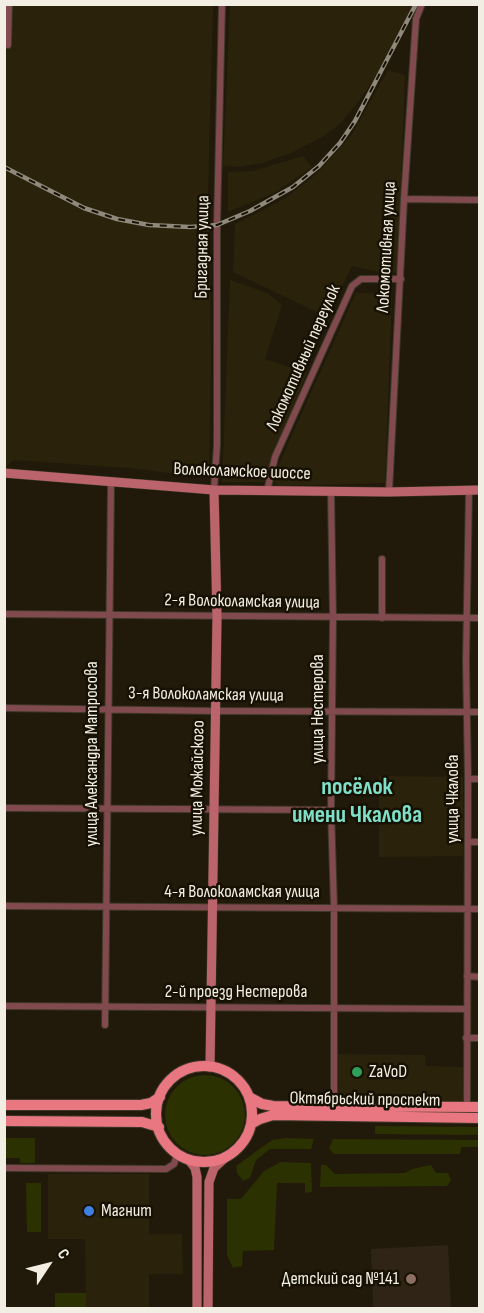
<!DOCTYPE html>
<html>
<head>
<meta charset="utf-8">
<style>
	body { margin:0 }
	#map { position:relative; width:484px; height:1313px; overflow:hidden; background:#211a0a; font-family:"Sofia Sans Condensed",sans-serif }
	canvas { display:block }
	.frame { position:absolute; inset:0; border:6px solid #f2eee3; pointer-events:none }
	.north { position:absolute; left:18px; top:1235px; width:60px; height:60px; -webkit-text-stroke:4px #171103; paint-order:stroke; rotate:55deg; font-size:16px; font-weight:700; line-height:24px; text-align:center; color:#f2eee3 }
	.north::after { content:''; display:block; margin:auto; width:21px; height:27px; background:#f2eee3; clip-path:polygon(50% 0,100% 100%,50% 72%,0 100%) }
</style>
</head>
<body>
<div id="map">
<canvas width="484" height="1313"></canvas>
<div class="frame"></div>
<div class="north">С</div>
</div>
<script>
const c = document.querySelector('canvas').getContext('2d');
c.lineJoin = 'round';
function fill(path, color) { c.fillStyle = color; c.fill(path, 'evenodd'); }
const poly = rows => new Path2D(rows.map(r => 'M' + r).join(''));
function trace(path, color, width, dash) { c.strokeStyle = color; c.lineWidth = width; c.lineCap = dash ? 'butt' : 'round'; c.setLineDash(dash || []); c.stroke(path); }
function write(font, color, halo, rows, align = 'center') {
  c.font = font + ' "Sofia Sans Condensed",sans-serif'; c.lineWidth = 5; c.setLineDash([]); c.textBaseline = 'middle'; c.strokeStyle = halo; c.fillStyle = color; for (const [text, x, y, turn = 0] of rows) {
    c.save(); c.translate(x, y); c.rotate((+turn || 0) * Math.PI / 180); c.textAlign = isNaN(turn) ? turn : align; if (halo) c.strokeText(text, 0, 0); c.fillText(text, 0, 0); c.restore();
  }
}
const built = poly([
	[4,5,213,5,208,192,211,359,209,478,129,468,13,460,5,468],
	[230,5,230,4,414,5,374,79,359,101,340,124,324,136,291,153,262,163,237,167,223,166],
	[388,70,405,75,398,269,392,275,352,266,333,305,319,313,233,272,235,224,286,198,315,175,351,136],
	[303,156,312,167,274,193,228,212,228,172,253,171],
	[230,280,267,293,282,305,265,359,307,373,273,456,265,482,222,482],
	[356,293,392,294,385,483,280,486,274,482,278,466],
	[379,776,463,777,463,856,379,857],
	[337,1054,425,1055,426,1066,463,1067,463,1104,339,1102],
	[48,1174,149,1174,149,1234,182,1234,183,1274,149,1274,149,1308,86,1308,85,1239,48,1239]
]);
const education = poly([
	[448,1245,451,1308,373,1308,371,1249]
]);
const green = poly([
	'165 1115a40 40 0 1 1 80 0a40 40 0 1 1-80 0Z',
	[375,1126,479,1127,479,1135,375,1134],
	[5,1138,35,1138,35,1163,20,1163,20,1158,5,1158],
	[287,1138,314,1139,311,1149,270,1149,256,1160,250,1178,243,1181,237,1173,236,1166,272,1140],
	[333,1139,479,1140,479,1147,461,1147,460,1154,334,1154,329,1148],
	[281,1162,311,1163,312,1192,305,1193,305,1183,277,1183,274,1250,243,1251,242,1266,233,1268,227,1255,227,1199,241,1199,264,1171],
	[321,1165,326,1165,335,1174,405,1173,412,1169,431,1165,436,1173,448,1173,451,1180,447,1186,320,1187],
	[26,1183,41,1183,41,1232,27,1232],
	[55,1293,86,1293,86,1308,55,1308]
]);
const minor = poly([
	[8,45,9,4],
	[404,199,480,200],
	[214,490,217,445,217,225,222,4],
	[267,491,275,457,352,286,361,279,401,279],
	[331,492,333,618,331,810,334,907,334,1106],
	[389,492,404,199,416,19,422,4],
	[4,614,480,618],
	[382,618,382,559],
	[4,708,215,711,480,712],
	[468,779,480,779],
	[4,808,331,810],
	[468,842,480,842],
	[4,906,480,909],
	[467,976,480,977],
	[4,1006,467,1009],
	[105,1025,111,483],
	[466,1038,480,1038],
	[467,1107,468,779,466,661,469,490],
	[4,1168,166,1169,174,1164,176,1158,175,1152]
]);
const secondary = poly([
	[4,473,214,490,389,492,480,490],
	[210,1067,217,617,214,490],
	[188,1159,195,1168,197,1177,197,1308],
	[208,1308,209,1182,214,1168,225,1158]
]);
const primary = poly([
	'156 1114a48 48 0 1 1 96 0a48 48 0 1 1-96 0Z',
	[249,1097,262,1104,273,1106,480,1107],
	[4,1105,141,1105,151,1103,160,1097],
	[4,1121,142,1122,159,1127],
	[251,1124,260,1119,273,1115,480,1118]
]);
const rail = poly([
	[4,167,84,208,117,219,149,225,190,227,217,225,250,211,293,187,319,166,340,143,355,121,416,4]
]);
const markers = [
	[357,1072,6,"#2e9e5b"],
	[89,1211,6,"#3f7fe0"],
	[411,1279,6,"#8d6e63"]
];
const streetNames = [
	["Бригадная улица",203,247,-89],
	["Локомотивная улица",387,247,-87],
	["Локомотивный переулок",304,358,-66],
	["Волоколамское шоссе",242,472,2],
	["2-я Волоколамская улица",242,602,1],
	["3-я Волоколамская улица",206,695,1],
	["улица Нестерова",318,709,-90],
	["улица Александра Матросова",92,754,-90],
	["улица Можайского",198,778,-89],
	["улица Чкалова",453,799,-90],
	["4-я Волоколамская улица",242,892],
	["2-й проезд Нестерова",236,992],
	["Октябрьский проспект",365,1100,1]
];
const poiNames = [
	["ZaVoD",369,1072],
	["Магнит",101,1211],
	["Детский сад №141",399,1279,"right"]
];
const districtNames = [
	["посёлок",357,788],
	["имени Чкалова",357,816]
];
fill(built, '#2b220b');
fill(education, '#2f2415');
fill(green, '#2b3101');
trace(minor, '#3e3828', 8);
trace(secondary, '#3e3828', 10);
trace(primary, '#3e3828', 12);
trace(minor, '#814a4e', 6);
trace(secondary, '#bb646b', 9);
trace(primary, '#e87781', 10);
trace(rail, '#8f897c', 4.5);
trace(rail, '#171103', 2, [7]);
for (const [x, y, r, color] of markers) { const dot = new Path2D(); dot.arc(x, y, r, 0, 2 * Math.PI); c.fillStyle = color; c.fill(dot); trace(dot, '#171103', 2); }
write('18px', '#f2eee3', '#171103', streetNames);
write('18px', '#f2eee3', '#171103', poiNames, 'left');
write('bold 24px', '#7ee0c8', '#171103', districtNames);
</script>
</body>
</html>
